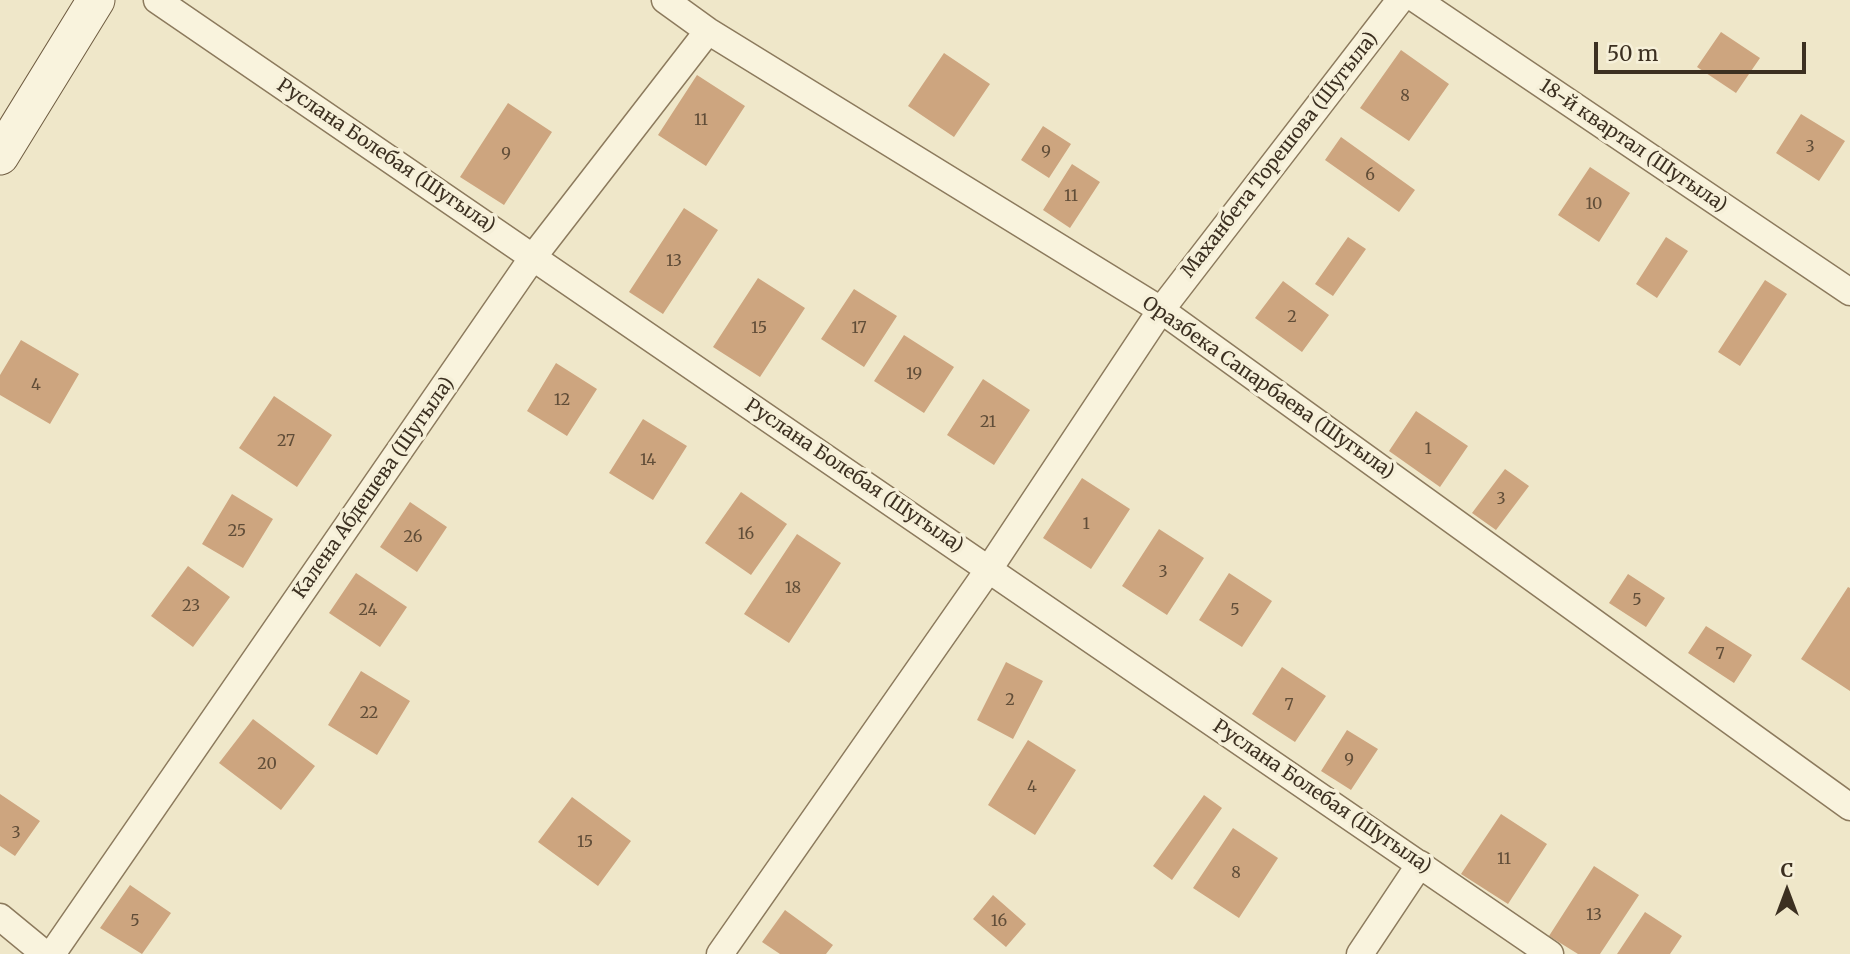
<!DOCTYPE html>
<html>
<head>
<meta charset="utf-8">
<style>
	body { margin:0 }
	#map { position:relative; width:1850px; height:954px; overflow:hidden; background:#efe7c9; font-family:Merriweather,serif }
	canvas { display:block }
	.north { position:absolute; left:1752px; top:856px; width:70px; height:70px; -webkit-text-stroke:5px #f6f0d9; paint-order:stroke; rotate:0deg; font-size:19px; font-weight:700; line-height:28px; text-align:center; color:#3c3021 }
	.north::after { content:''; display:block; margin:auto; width:24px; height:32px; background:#3c3021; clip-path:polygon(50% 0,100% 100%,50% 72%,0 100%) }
	.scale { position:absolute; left:1594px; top:42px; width:212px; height:32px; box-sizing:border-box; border:4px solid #3c3021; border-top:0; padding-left:9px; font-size:21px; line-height:24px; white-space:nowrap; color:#3c3021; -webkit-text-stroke:5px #f6f0d9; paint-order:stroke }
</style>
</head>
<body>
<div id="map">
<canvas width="1850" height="954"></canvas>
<div class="north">С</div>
<div class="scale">50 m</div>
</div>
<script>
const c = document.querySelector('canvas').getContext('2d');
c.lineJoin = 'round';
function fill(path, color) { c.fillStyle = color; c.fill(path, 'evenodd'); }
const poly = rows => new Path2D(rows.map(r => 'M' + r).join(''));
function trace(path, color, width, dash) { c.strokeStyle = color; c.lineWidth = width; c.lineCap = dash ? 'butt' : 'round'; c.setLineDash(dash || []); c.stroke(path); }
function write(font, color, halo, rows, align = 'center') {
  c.font = font + ' Merriweather,serif'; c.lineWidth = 7; c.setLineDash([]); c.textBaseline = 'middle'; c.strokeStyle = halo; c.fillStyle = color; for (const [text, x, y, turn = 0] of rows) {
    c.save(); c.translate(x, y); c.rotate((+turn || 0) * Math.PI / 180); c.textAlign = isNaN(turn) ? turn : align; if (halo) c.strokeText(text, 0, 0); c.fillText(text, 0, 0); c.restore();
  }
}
const building = poly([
	[1721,32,1760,58,1736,93,1697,67],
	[1401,50,1449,84,1409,141,1360,108],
	[944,53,990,84,954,137,908,106],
	[697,75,745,106,706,166,658,135],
	[508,103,552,132,504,205,460,177],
	[1801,114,1845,141,1819,181,1776,153],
	[1043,126,1071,144,1049,178,1021,160],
	[1341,137,1415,190,1399,212,1325,160],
	[1072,164,1100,182,1070,228,1043,210],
	[1590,167,1630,193,1599,242,1558,215],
	[684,208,718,230,663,314,629,292],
	[1348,237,1366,249,1333,296,1315,284],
	[1666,237,1688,251,1657,298,1636,284],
	[758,278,805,308,760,377,713,347],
	[1765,280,1787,294,1740,366,1718,352],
	[1283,281,1329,315,1302,352,1255,318],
	[854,289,897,316,864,367,821,339],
	[904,335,954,367,924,413,874,381],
	[21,340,79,374,50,424,0,395,0,375],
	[556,363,597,389,567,436,527,411],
	[983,379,1030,410,994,465,947,435],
	[274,396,332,435,297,487,239,448],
	[1416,411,1468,446,1440,487,1389,451],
	[643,419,687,446,653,500,609,473],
	[1505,469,1529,486,1496,530,1472,513],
	[1082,478,1130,509,1091,569,1043,538],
	[741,492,787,524,751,575,705,543],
	[232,494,273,519,243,568,202,544],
	[410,502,447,527,417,572,380,547],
	[1159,529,1204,558,1167,615,1122,586],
	[797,534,841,563,789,643,744,614],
	[188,566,230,597,193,647,151,616],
	[356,573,407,607,380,647,329,613],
	[1229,573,1272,601,1242,647,1199,620],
	[1628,574,1665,598,1646,627,1609,603],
	[1848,587,1850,588,1850,691,1801,659],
	[1706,626,1752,655,1734,683,1688,653],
	[1006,662,1043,681,1013,739,977,720],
	[1282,667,1326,696,1295,742,1252,714],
	[361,671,410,701,377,755,328,725],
	[253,719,315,766,281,810,219,763],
	[1347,730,1378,749,1351,790,1321,771],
	[1028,740,1076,770,1035,835,988,805],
	[0,794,40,821,15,856,0,846],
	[1204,795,1222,808,1172,880,1153,866],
	[572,797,631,841,598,886,538,842],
	[1501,814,1547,844,1508,904,1461,874],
	[1233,828,1278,858,1239,918,1193,888],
	[1594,866,1639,895,1600,954,1578,954,1549,936],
	[130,885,171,913,142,954,100,928],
	[993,895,1026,924,1006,947,973,919],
	[785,910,833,945,826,954,780,954,762,942],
	[1645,912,1682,936,1670,954,1617,954]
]);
const street = poly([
	[157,0,1550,954],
	[665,0,708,31,1161,310,1850,807],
	[1417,0,1850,292],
	[0,917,45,954],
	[52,954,533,257,708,31],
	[720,954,989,569,1161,310,1400,0],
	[1360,954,1420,864]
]);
const secondary = poly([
	[0,156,96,0]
]);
const numberNames = [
	["8",1405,96],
	["11",701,120],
	["3",1810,147],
	["9",1046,152],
	["9",506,154],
	["6",1370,175],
	["11",1071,196],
	["10",1594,204],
	["13",674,261],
	["2",1292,317],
	["15",759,328],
	["17",859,328],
	["19",914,374],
	["4",36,385],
	["12",562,400],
	["21",988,422],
	["27",286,441],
	["1",1428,449],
	["14",648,460],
	["3",1501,499],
	["1",1086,524],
	["25",237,531],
	["16",746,534],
	["26",413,537],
	["3",1163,572],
	["18",793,588],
	["5",1637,600],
	["23",191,606],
	["24",368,610],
	["5",1235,610],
	["7",1720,654],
	["2",1010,700],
	["7",1289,705],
	["22",369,713],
	["9",1349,760],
	["20",267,764],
	["4",1032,787],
	["3",16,833],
	["15",585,842],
	["11",1504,859],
	["8",1236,873],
	["13",1594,915],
	["5",135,921],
	["16",999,921]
];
const streetNames = [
	["18-й квартал (Шугыла)",1633,146,34],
	["Маханбета Торешова (Шугыла)",1280,155,-52],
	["Руслана Болебая (Шугыла)",386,156,34],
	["Оразбека Сапарбаева (Шугыла)",1268,388,35],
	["Руслана Болебая (Шугыла)",854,476,34],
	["Калена Абдешева (Шугыла)",374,488,-55],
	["Руслана Болебая (Шугыла)",1322,797,34]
];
fill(building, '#cda57f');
trace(street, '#8c7a5d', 29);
trace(secondary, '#6e5b40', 39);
trace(street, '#f9f3dd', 26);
trace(secondary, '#f9f3dd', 37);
write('16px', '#604d38', null, numberNames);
write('19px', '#3c3021', '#f6f0d9', streetNames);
</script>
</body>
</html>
